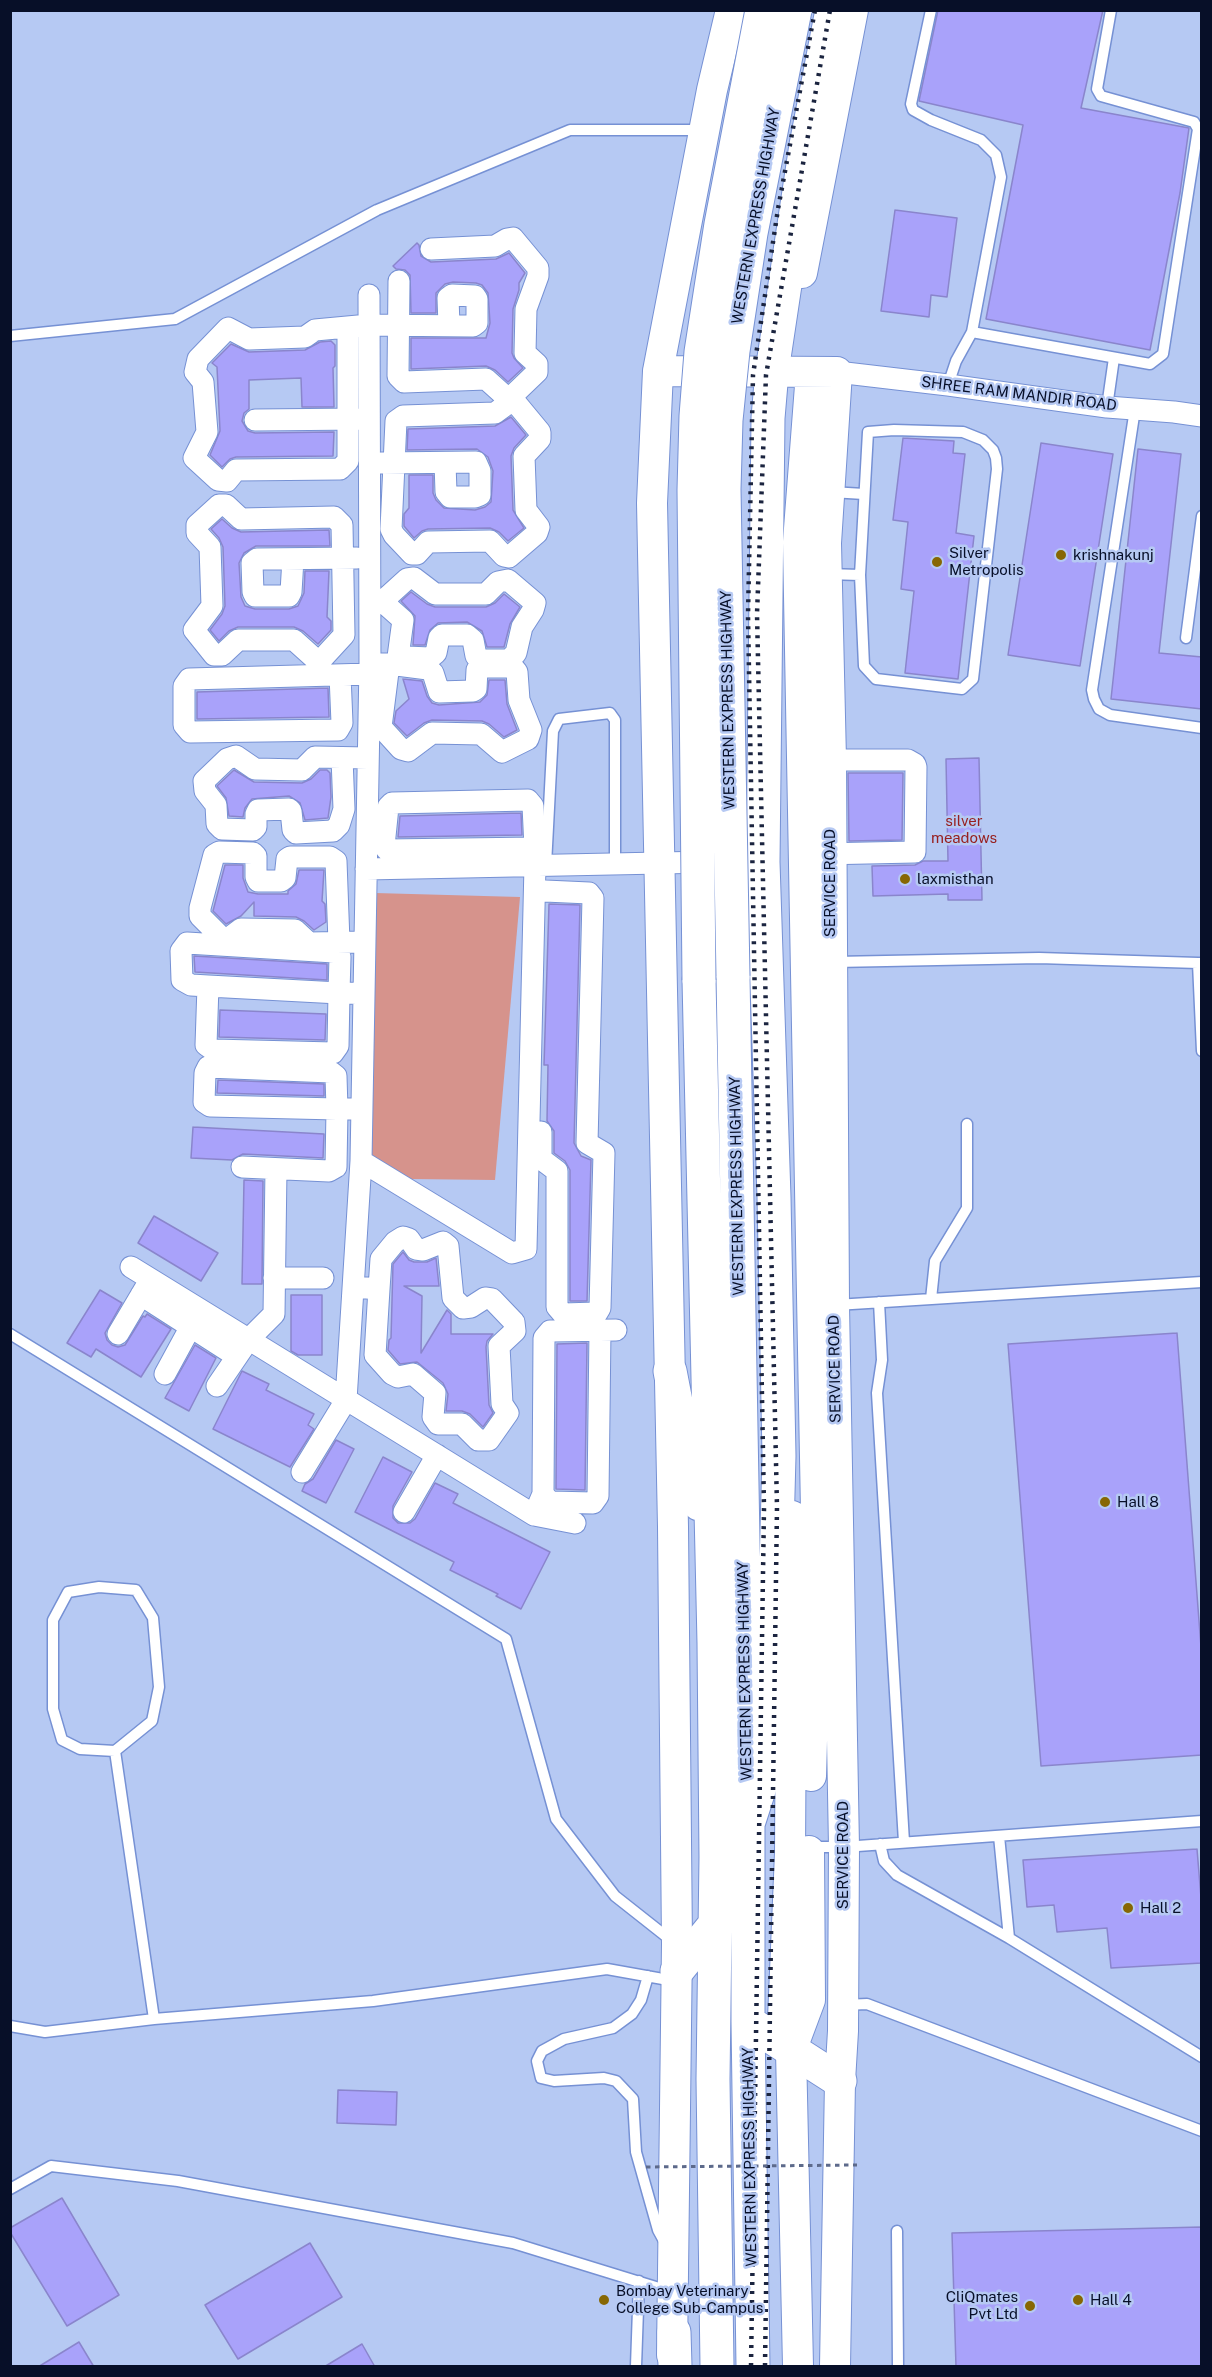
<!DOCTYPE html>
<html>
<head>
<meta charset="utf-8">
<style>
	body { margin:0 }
	#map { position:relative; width:1212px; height:2377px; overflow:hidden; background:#b6c9f3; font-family:"Public Sans",sans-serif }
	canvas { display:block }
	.frame { position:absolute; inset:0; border:12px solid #070f28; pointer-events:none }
</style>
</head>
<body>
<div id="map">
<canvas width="1212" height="2377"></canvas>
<div class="frame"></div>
</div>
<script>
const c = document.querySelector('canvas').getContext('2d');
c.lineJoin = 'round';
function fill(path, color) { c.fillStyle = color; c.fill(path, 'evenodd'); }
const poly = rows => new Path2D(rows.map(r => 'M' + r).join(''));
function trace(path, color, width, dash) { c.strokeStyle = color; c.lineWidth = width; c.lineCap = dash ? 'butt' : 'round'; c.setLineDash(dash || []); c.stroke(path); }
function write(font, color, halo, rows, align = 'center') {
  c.font = font + ' "Public Sans",sans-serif'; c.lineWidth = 5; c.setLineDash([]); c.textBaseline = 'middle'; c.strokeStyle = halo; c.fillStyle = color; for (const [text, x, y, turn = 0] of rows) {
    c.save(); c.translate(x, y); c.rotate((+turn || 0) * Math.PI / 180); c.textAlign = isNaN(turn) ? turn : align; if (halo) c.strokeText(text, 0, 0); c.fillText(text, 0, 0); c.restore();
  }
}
const green = poly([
	[375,893,520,897,495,1180,410,1179,371,1156]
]);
const building = poly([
	[938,10,1103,10,1081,108,1189,128,1180,193,1150,350,986,319,1023,125,919,101,938,10],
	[895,210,957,218,947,297,931,295,929,317,881,311,895,210],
	[417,243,419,245,421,256,431,262,496,259,509,253,525,273,519,283,519,290,513,309,512,353,514,358,523,368,508,382,495,370,486,366,411,369,411,338,486,338,490,323,488,293,482,285,476,283,453,282,445,284,436,293,436,313,411,313,410,275,405,270,396,269,393,266,417,243],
	[331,341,335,345,335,366,333,368,334,407,302,407,301,378,249,380,249,409,244,413,242,421,248,431,255,433,334,432,333,456,236,457,230,459,222,467,210,455,220,431,217,367,212,363,231,344,249,352,305,350,320,342,331,341],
	[511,417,526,435,514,448,511,456,513,510,524,528,508,541,499,532,490,528,428,529,422,531,414,538,404,526,404,514,409,508,409,475,433,475,433,493,436,500,444,508,475,510,485,507,491,502,493,471,488,457,477,449,407,450,408,429,495,426,511,417],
	[903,438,954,441,953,453,965,454,956,533,974,536,958,679,905,673,914,591,901,589,908,522,893,520,903,438],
	[1041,443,1113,454,1080,666,1008,655,1041,443],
	[1138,449,1181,454,1159,653,1202,657,1202,709,1111,699,1138,449],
	[222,519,232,528,241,532,329,530,330,546,256,546,244,553,239,563,241,597,245,606,255,609,289,609,298,606,304,593,305,571,329,571,327,617,331,621,331,630,318,644,303,631,294,627,238,627,229,631,219,641,210,630,222,614,225,606,223,547,219,538,211,529,222,519],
	[411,592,427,604,435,607,486,607,495,603,504,594,520,607,510,624,504,647,487,647,482,631,467,622,438,623,430,630,425,645,413,645,415,616,401,601,411,592],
	[403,679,422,681,427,696,432,703,439,705,480,702,487,695,489,680,505,680,507,704,517,730,504,737,489,724,482,721,432,720,424,723,407,736,394,723,396,711,409,699,403,679],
	[328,688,329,717,197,719,197,692,328,688],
	[979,758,982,900,948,900,948,894,873,896,872,866,915,865,923,861,948,861,946,759,979,758],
	[234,770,254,782,302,783,311,779,320,770,327,770,330,773,331,797,328,818,305,820,300,803,289,796,252,799,245,808,243,817,229,816,226,798,217,786,234,770],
	[848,773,903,773,902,840,849,841,848,773],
	[521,813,522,835,398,837,400,816,521,813],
	[225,865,243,865,243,878,248,892,258,894,288,894,288,891,296,884,299,870,324,870,322,901,325,904,326,922,314,930,304,921,296,917,254,916,254,902,241,916,226,924,213,911,225,865],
	[549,904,580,905,574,1143,581,1156,591,1160,587,1301,570,1301,570,1170,565,1161,554,1153,554,1131,547,1121,548,1065,544,1065,549,904],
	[194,956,327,964,327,980,195,972,194,956],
	[220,1010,326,1014,325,1040,219,1037,220,1010],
	[218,1080,324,1084,324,1096,217,1093,218,1080],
	[193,1127,324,1134,323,1158,243,1154,232,1160,191,1158,193,1127],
	[244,1180,263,1181,262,1284,242,1284,244,1180],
	[154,1216,218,1253,201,1281,138,1243,154,1216],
	[403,1252,409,1260,414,1262,427,1262,436,1258,439,1286,404,1286,422,1296,421,1353,447,1310,451,1314,451,1334,493,1334,487,1341,486,1347,489,1405,493,1413,483,1427,470,1414,462,1411,446,1411,448,1394,443,1383,417,1362,400,1364,388,1350,389,1340,391,1338,393,1264,403,1252],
	[100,1290,122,1303,105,1333,107,1340,112,1345,118,1347,125,1345,143,1316,145,1317,147,1314,171,1329,141,1377,96,1349,91,1357,67,1343,100,1290],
	[291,1295,322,1295,322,1355,298,1355,291,1351,291,1295],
	[1177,1333,1202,1660,1202,1755,1041,1766,1008,1344,1177,1333],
	[587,1343,585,1490,556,1489,557,1344,587,1343],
	[195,1345,216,1358,189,1411,165,1398,195,1345],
	[242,1371,269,1384,266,1390,314,1414,308,1425,314,1429,290,1467,213,1429,242,1371],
	[336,1440,354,1449,326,1503,302,1491,305,1484,313,1479,336,1440],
	[383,1457,412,1472,393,1506,393,1518,398,1523,410,1523,415,1519,435,1483,458,1494,453,1503,550,1552,521,1609,496,1596,498,1594,450,1570,454,1562,355,1512,383,1457],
	[1197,1849,1202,1910,1202,1963,1111,1968,1107,1928,1057,1932,1054,1905,1027,1907,1023,1860,1197,1849],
	[338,2090,397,2092,396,2125,337,2123,338,2090],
	[62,2198,119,2295,67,2326,10,2232,10,2228,62,2198],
	[1202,2227,1202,2367,956,2367,952,2233,1202,2227],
	[310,2243,342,2297,238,2359,205,2305,310,2243],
	[79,2342,94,2367,38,2367,79,2342],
	[362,2344,375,2367,324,2367,362,2344]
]);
const lane = poly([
	[931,10,911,104,913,110,931,120,981,140,996,155,1001,177,972,332,956,361,948,385],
	[972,332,1150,364,1163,354,1198,129,1194,122,1101,96,1097,89,1111,10],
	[10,336,175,319,377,210,570,130,701,130],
	[1107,407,1114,358],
	[1135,409,1092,690,1094,699,1099,709,1110,715,1202,728],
	[894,430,963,432,983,440,993,450,996,458,997,469,973,679,962,689,876,679,864,666,860,575,868,432,894,430],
	[831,492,864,494],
	[827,574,860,575],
	[1186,638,1202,516],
	[546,865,553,731,559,719,610,713,615,720,615,863],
	[835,962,1039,958,1198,963],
	[1202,963,1198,963,1202,1051],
	[931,1299,935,1261,967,1208,967,1124],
	[879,1302,882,1360,877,1393,904,1842],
	[836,1305,1202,1282],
	[10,1334,506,1639,556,1819,615,1896,672,1941],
	[115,1751,152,1721,159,1687,153,1618,136,1590,99,1587,68,1592,53,1620,53,1709,62,1740,80,1749,115,1751,154,2019,373,2001,607,1969,674,1981],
	[999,1836,1009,1938],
	[880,1844,884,1861,897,1875,1009,1938,1202,2057],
	[810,1847,844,1847,1202,1821],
	[648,1976,641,2000,632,2014,613,2028,564,2039,542,2051,537,2061,541,2078,554,2081,604,2078,616,2081,633,2099,636,2152,658,2230,664,2241],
	[844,2005,867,2004,1202,2131],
	[10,2026,45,2032,154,2019],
	[10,2189,51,2166,178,2181,513,2243,672,2292],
	[897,2231,898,2366],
	[636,2366,639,2281]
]);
const street = poly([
	[399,281,398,376,404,382,486,379,506,397,511,397,537,372,537,364,525,353,526,309,538,276,538,268,513,238,507,239,495,246,431,249],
	[348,328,348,461,340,469,236,470,227,481,218,480,194,458,207,432,203,382,195,372,198,359,228,328,249,339,305,337,315,330,369,325,473,326,477,323,477,299,475,296,452,295,448,298,449,325],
	[837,372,948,385,1107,407,1174,412,1202,416],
	[510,402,516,403,540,432,540,439,524,456,526,510,539,527,537,533,509,557,504,556,490,541,428,542,417,554,412,554,394,535,391,529,396,421,403,416,495,413,510,402],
	[255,420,362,419],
	[381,463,476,462,480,471,480,495,475,497,450,497,446,492,445,463],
	[219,505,226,505,241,519,334,517,342,525,344,635,321,660,314,658,294,640,238,640,222,655,214,655,194,630,212,606,210,547,197,533,197,525,219,505],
	[293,559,291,592,289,596,255,596,253,592,252,563,257,559,357,558],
	[398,657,403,620,385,604,386,598,407,579,414,578,435,594,486,594,498,582,508,580,535,603,533,610,522,627,516,653,509,660,480,660,476,656,473,640,467,635,442,635,439,638,436,653,430,658,406,657],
	[370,664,389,664,428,669,433,673,439,692,473,691,476,689,477,670,482,667,513,667,517,672,519,700,531,730,528,739,502,752,481,734,432,733,408,751,401,749,381,727,389,664],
	[340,675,342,723,338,730,190,732,184,725,184,686,189,679,370,674],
	[342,758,344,809,339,825,333,831,296,833,293,830,291,811,289,809,258,810,256,814,256,827,253,830,222,829,217,824,216,805,205,791,204,781,227,759,236,756,255,769,302,770,315,757,368,758],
	[817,760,908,760,915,764,916,767,915,852,820,854],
	[366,869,710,862],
	[339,942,336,861,330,857,290,857,287,859,285,878,281,881,258,881,256,877,256,856,253,853,219,852,214,855,200,908,200,916,222,938,229,938,241,929,295,930,309,943,365,942],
	[208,986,206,1045,213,1050,333,1053,338,1046,339,993,340,957,334,952,187,943,181,951,182,980,191,985,208,986,339,993,349,993,364,994],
	[541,1132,541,1159,557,1171,557,1307,563,1314,597,1313,600,1308,604,1153,587,1143,593,898,589,893,545,891],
	[361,1161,512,1253,526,1249,535,865,535,848,533,806,528,800,392,803,388,807,384,846,387,850,535,848],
	[242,1167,329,1171,336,1167,337,1109,336,1076,331,1072,208,1067,205,1073,204,1102,210,1106,337,1109,362,1109],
	[131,1267,534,1515,575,1523],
	[274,1278,323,1278],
	[354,1287,379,1289,381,1259,395,1242,403,1237,409,1239,416,1249,423,1250,443,1242,448,1246,453,1298,463,1308,471,1307,485,1298,492,1299,514,1322,515,1331,499,1346,502,1404,508,1413,489,1440,478,1440,462,1424,438,1424,433,1417,435,1393,413,1374,398,1377,392,1374,375,1355,379,1289],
	[141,1295,236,1356],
	[118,1334,147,1285],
	[165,1374,190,1328],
	[217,1386,249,1339,274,1314,276,1169],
	[302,1472,346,1400,361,1161,370,664,369,295],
	[543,1494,550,1502,593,1503,598,1496,600,1330],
	[404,1512,437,1455],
	[534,1515,543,1494,544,1338,550,1331,616,1330]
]);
const secondary = poly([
	[802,273,853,10],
	[658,371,837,372,826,543,831,760,834,1305,844,1847,843,2031,840,2081,835,2366],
	[792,1516,790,1853,783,2019,791,2051,798,2366],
	[811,1776,817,1565,798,542,811,373],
	[791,2051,810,2000,809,1851],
	[672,2355,677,1944,673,1527,652,503,658,371,712,90,731,10]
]);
const highway = poly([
	[733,976,748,1824,748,2022,753,2366],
	[699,980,714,1643,716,1857,713,2079,717,2366],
	[670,1371,687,1459,699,1504],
	[748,1824,771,1753,779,1456,774,1197,763,862,768,418,772,371,806,145,832,10],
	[677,1971,715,1924],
	[748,2022,840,2081],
	[674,2332,675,2366]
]);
const rail = poly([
	[751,2366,764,1508,748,615,753,375,778,209,815,10],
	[765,2366,777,1507,757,614,766,375,830,10]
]);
const pathBridge = poly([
	[646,2167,857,2165]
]);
const highwayBridge = poly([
	[733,976,724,489,726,420,733,351,751,233,795,10],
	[699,980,694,490,696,416,701,352,721,224,762,10]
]);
const markers = [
	[1061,555,6,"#876703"],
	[937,562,6,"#876703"],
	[905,879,6,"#876703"],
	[1105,1502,6,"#876703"],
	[1128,1908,6,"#876703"],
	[604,2300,6,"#876703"],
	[1078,2300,6,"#876703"],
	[1030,2306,6,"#876703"]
];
const streetNames = [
	["WESTERN EXPRESS HIGHWAY",756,216,-80],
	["SHREE RAM MANDIR ROAD",1019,394,7],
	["WESTERN EXPRESS HIGHWAY",728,700,-91],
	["SERVICE ROAD",830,883,-90],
	["WESTERN EXPRESS HIGHWAY",737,1186,-91],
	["SERVICE ROAD",835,1369,-91],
	["WESTERN EXPRESS HIGHWAY",745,1671,-91],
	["SERVICE ROAD",843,1855,-90],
	["WESTERN EXPRESS HIGHWAY",750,2157,-91]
];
const poiNames = [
	["Silver",949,553],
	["Metropolis",949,570],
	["krishnakunj",1073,555],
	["laxmisthan",917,879],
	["Hall 8",1117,1502],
	["Hall 2",1140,1908],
	["Bombay Veterinary",616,2291],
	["College Sub-Campus",616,2308],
	["CliQmates",1018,2297,"right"],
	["Pvt Ltd",1018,2314,"right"],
	["Hall 4",1090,2300]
];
const parkNames = [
	["silver",964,821],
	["meadows",964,838]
];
fill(green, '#d6938c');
fill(building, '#a9a2fa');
trace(building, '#8a85cc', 1.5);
trace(lane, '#7691d4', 13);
trace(street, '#7691d4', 23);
trace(secondary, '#7691d4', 32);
trace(highway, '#7691d4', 35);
trace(lane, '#fff', 10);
trace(street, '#fff', 21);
trace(secondary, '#fff', 30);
trace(highway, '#fff', 33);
trace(rail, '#1b243f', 4.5, [3, 6]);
trace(highwayBridge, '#7691d4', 35, []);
trace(pathBridge, '#5d6a8b', 3, [4.5, 4.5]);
trace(highwayBridge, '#fff', 33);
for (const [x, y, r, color] of markers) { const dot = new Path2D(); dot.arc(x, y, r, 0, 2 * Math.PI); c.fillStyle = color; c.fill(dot); trace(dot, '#b6c9f3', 2); }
write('15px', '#070f28', '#b6c9f3', streetNames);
write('15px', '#070f28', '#b6c9f3', poiNames, 'left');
write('15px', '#97201f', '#b6c9f3', parkNames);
</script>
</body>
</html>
